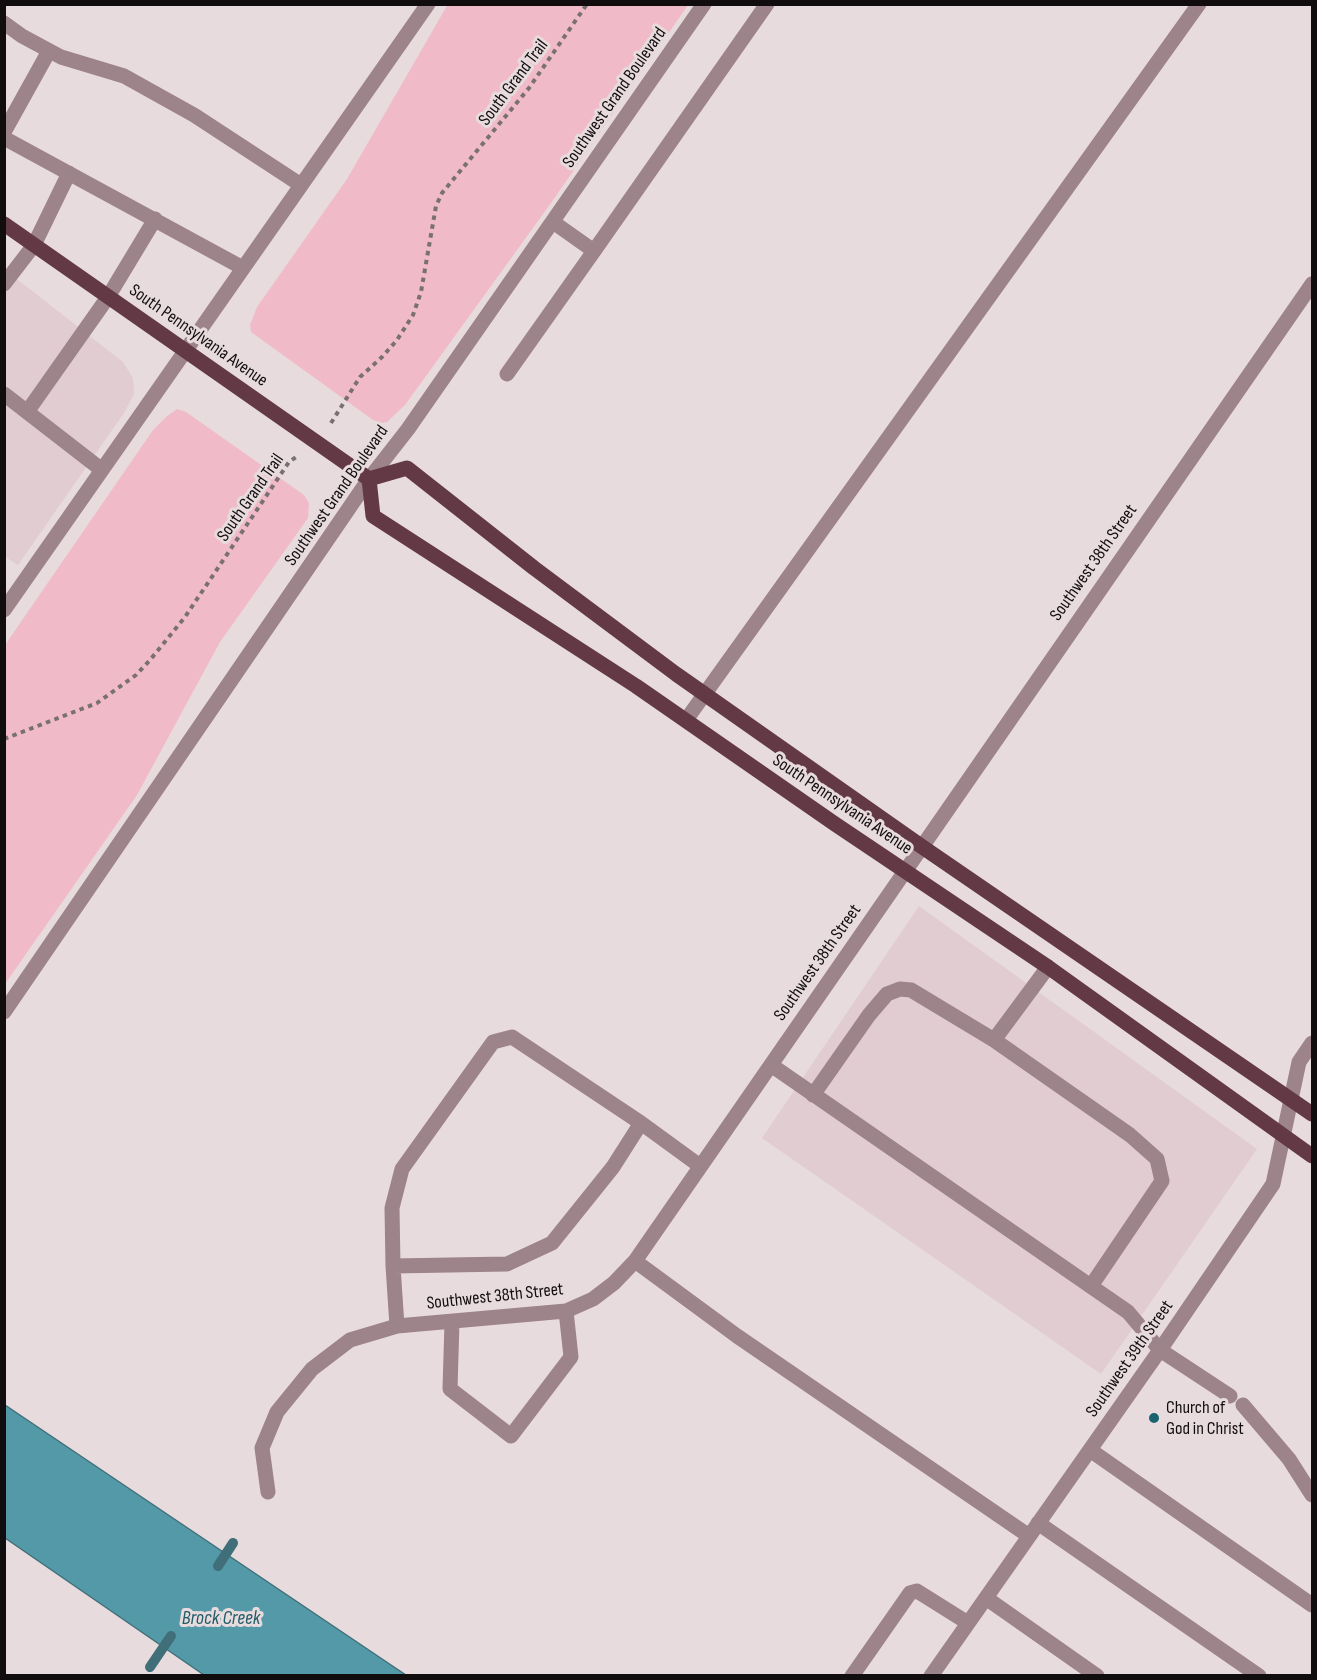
<!DOCTYPE html>
<html>
<head>
<meta charset="utf-8">
<style>
	body { margin:0 }
	#map { position:relative; width:1317px; height:1680px; overflow:hidden; background:#e7dbde; font-family:"Sofia Sans Condensed",sans-serif }
	canvas { display:block }
	.frame { position:absolute; inset:0; border:6px solid #110d0e; pointer-events:none }
</style>
</head>
<body>
<div id="map">
<canvas width="1317" height="1680"></canvas>
<div class="frame"></div>
</div>
<script>
const c = document.querySelector('canvas').getContext('2d');
c.lineJoin = 'round';
function fill(path, color) { c.fillStyle = color; c.fill(path, 'evenodd'); }
const poly = rows => new Path2D(rows.map(r => 'M' + r).join(''));
function trace(path, color, width, dash) { c.strokeStyle = color; c.lineWidth = width; c.lineCap = dash ? 'butt' : 'round'; c.setLineDash(dash || []); c.stroke(path); }
function write(font, color, halo, rows, align = 'center') {
  c.font = font + ' "Sofia Sans Condensed",sans-serif'; c.lineWidth = 6; c.setLineDash([]); c.textBaseline = 'middle'; c.strokeStyle = halo; c.fillStyle = color; for (const [text, x, y, turn = 0] of rows) {
    c.save(); c.translate(x, y); c.rotate((+turn || 0) * Math.PI / 180); c.textAlign = isNaN(turn) ? turn : align; if (halo) c.strokeText(text, 0, 0); c.fillText(text, 0, 0); c.restore();
  }
}
const built = poly([
	[4,269,123,362,133,378,134,394,124,413,18,565,4,556],
	[919,906,1257,1149,1101,1374,762,1138]
]);
const green = poly([
	[448,4,688,5,551,203,405,405,387,422,382,423,373,420,251,332,250,325,257,307,347,179],
	[177,409,186,412,304,495,309,503,308,518,220,642,137,795,5,984,5,645,153,430,166,417]
]);
const water = poly([
	[5,1405,394,1667,406,1675,204,1675,5,1538,5,1405]
]);
const stream = poly([
	[218,1566,233,1543],
	[150,1667,171,1636]
]);
const path = poly([
	[331,423,360,377,382,357,397,340,413,315,421,292,436,206,442,193,529,88,587,4],
	[4,739,97,703,136,675,150,660,185,617,289,462,296,457]
]);
const minor = poly([
	[4,23,22,36,61,57,124,76,194,115,301,185],
	[4,132,49,51],
	[4,138,243,268],
	[553,222,594,251,767,4],
	[4,284,34,245,69,173],
	[507,374,594,251],
	[4,394,102,470],
	[27,412,108,297,155,219],
	[4,610,428,4],
	[686,720,1199,4],
	[4,1012,369,479,408,429,704,4],
	[994,1040,1048,967],
	[771,1065,1128,1312,1160,1350,1230,1396],
	[813,1095,869,1015,887,994,900,989,911,990,994,1040,1130,1135,1157,1159,1162,1181,1091,1286],
	[635,1261,737,1336,1029,1536],
	[393,1266,507,1264,552,1243,613,1167,641,1123],
	[452,1322,450,1389,511,1436,571,1357,566,1311],
	[397,1326,393,1266,392,1208,402,1169,493,1042,512,1037,641,1123,700,1166],
	[1243,1405,1289,1459,1312,1495],
	[1090,1450,1312,1605],
	[268,1492,262,1448,277,1412,312,1369,350,1340,397,1326,566,1311,593,1299,614,1283,635,1261,1312,284],
	[1038,1523,1259,1676],
	[986,1598,1097,1676],
	[852,1676,910,1593,917,1591,968,1623],
	[931,1676,1160,1350,1273,1184,1299,1062,1312,1043]
]);
const major = poly([
	[4,224,369,479,373,516,636,686,835,824,1048,967,1312,1156],
	[369,479,407,468,534,568,676,674,921,846,1312,1114]
]);
const markers = [
	[1154,1418,6,"#196370"]
];
const streetNames = [
	["South Grand Trail",514,83,-53],
	["Southwest Grand Boulevard",615,98,-55],
	["South Pennsylvania Avenue",198,336,35],
	["Southwest Grand Boulevard",337,496,-55],
	["South Grand Trail",251,498,-55],
	["Southwest 38th Street",1094,563,-55],
	["South Pennsylvania Avenue",842,805,34],
	["Southwest 38th Street",818,963,-55],
	["Southwest 38th Street",495,1297,-6],
	["Southwest 39th Street",1130,1359,-55]
];
const poiNames = [
	["Church of",1166,1408],
	["God in Christ",1166,1429]
];
const waterNames = [
	["Brock Creek",221,1619]
];
fill(built, '#e0ccd1');
fill(green, '#f1bac9');
fill(water, '#5499a7');
trace(water, '#406f79', 1.5);
trace(stream, '#406f79', 10);
trace(path, '#787072', 4, [4.5, 4.5]);
trace(minor, '#9d838a', 15);
trace(major, '#633946', 15);
for (const [x, y, r, color] of markers) { const dot = new Path2D(); dot.arc(x, y, r, 0, 2 * Math.PI); c.fillStyle = color; c.fill(dot); trace(dot, '#e7dbde', 2); }
write('18px', '#110d0e', '#e7dbde', streetNames);
write('18px', '#110d0e', '#e7dbde', poiNames, 'left');
write('italic 20px', '#225d67', '#e7dbde', waterNames);
</script>
</body>
</html>
